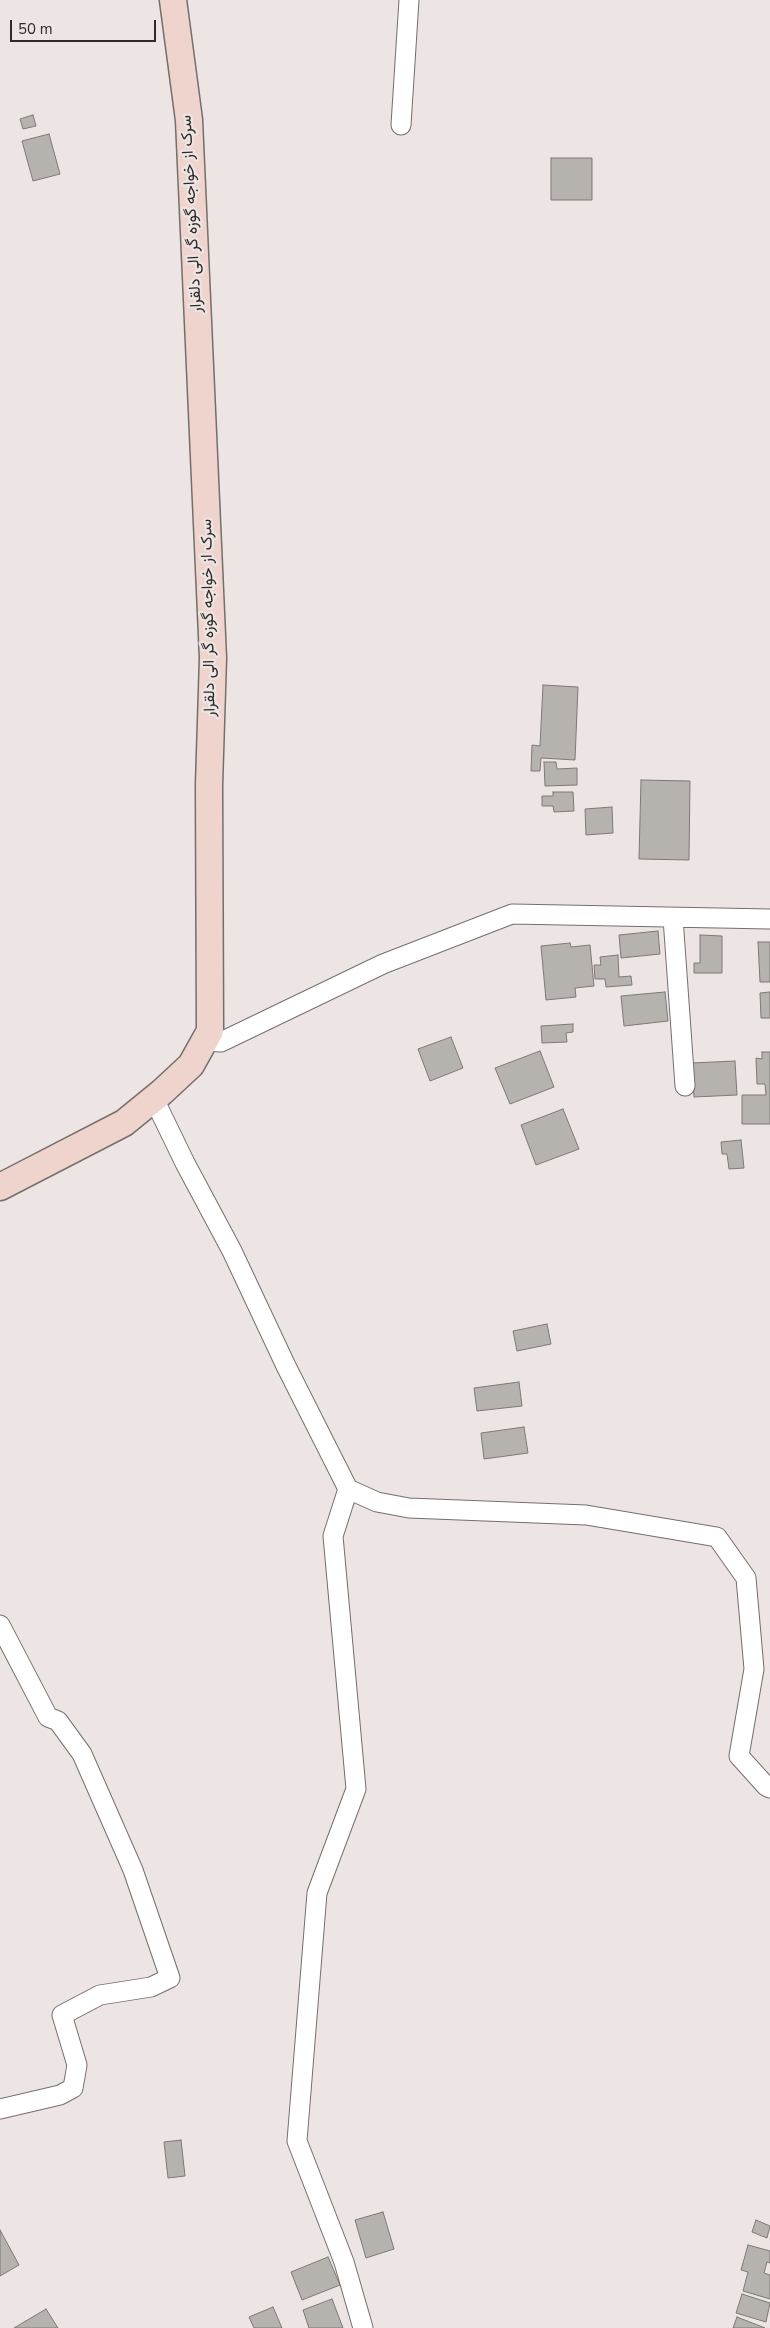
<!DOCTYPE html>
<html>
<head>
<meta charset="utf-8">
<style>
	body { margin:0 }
	#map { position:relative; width:770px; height:2328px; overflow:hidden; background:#ede5e3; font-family:"Nunito Sans",sans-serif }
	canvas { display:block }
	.scale { position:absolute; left:10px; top:20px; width:146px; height:22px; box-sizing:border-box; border:2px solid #2d2a29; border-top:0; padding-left:6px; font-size:15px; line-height:18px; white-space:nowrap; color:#2d2a29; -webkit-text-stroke:4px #ede5e3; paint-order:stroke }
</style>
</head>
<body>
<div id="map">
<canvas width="770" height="2328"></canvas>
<div class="scale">50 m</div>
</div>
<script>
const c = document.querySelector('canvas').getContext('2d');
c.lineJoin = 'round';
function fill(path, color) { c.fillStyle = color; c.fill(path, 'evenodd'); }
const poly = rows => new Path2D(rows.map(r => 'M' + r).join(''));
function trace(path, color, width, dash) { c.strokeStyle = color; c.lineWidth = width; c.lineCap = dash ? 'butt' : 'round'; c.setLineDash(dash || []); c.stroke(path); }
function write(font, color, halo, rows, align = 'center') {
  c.font = font + ' "Nunito Sans",Vazirmatn,sans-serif'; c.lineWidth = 4.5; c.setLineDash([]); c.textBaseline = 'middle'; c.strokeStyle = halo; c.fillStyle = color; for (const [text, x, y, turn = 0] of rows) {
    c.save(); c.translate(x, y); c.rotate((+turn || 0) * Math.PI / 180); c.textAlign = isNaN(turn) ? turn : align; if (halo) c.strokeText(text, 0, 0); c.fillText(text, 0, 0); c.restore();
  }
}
const building = poly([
	[33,115,36,126,23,129,20,119,33,115],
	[49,134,60,174,33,181,22,141,49,134],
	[551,158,592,158,592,200,551,200,551,158],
	[543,685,578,687,575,760,541,758,540,771,531,771,532,745,540,746,543,685],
	[544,762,556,762,557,769,577,768,577,785,545,786,544,762],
	[641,780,690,781,689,860,639,859,641,780],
	[553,792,573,792,574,811,554,812,553,806,542,806,542,796,553,796,553,792],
	[612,807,613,833,586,835,585,809,612,807],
	[658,931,660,954,621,958,619,935,658,931],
	[700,935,722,936,722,973,694,973,694,963,700,963,700,935],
	[758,942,770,942,770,982,760,982,758,942],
	[570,943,571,947,590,945,594,986,575,988,576,997,546,1000,541,946,570,943],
	[618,955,619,977,631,976,632,985,606,987,605,979,595,979,594,965,601,965,600,957,618,955],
	[665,992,668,1021,624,1026,621,996,665,992],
	[770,992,770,1018,761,1018,760,993,770,992],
	[573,1024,573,1032,566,1033,567,1042,542,1043,541,1026,573,1024],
	[451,1037,463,1068,430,1081,418,1049,451,1037],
	[540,1051,554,1087,510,1104,495,1068,540,1051],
	[762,1052,770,1052,770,1124,742,1124,742,1095,766,1095,765,1084,757,1084,756,1058,762,1059,762,1052],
	[735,1061,737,1095,694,1097,692,1063,735,1061],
	[563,1109,579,1149,536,1165,521,1125,563,1109],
	[741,1140,744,1168,729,1169,727,1154,722,1154,721,1142,741,1140],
	[547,1324,551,1344,517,1351,513,1331,547,1324],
	[519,1382,522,1406,477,1411,474,1388,519,1382],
	[524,1427,528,1453,484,1459,481,1433,524,1427],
	[181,2140,185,2176,168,2178,164,2142,181,2140],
	[383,2212,394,2249,366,2258,355,2220,383,2212],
	[756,2220,770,2226,767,2238,752,2232,756,2220],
	[0,2230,19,2265,0,2276,0,2230],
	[748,2245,770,2251,770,2263,767,2262,764,2273,770,2275,770,2299,743,2291,748,2272,741,2270,748,2245],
	[328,2257,340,2285,302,2300,291,2272,328,2257],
	[742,2294,770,2303,766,2322,736,2313,742,2294],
	[332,2299,343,2328,309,2328,303,2310,332,2299],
	[273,2307,282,2328,254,2328,249,2317,273,2307],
	[46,2309,58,2328,14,2328,46,2309],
	[737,2317,765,2328,733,2328,737,2317]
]);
const street = poly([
	[401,125,409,0],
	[673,918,685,1086],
	[204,1041,221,1042,383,964,512,914,770,919],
	[154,1099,185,1163,232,1251,286,1366,348,1489,333,1536,356,1789,317,1893,297,2141,344,2262,363,2328],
	[348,1489,377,1502,409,1508,586,1515,717,1537,746,1578,754,1669,739,1756,766,1786,770,1788],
	[0,1625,48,1717,58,1721,82,1754,133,1870,170,1978,151,1987,100,1995,62,2015,77,2065,73,2088,60,2095,0,2109]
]);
const secondary = poly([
	[0,1187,124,1123,162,1092,191,1065,210,1031,209,785,213,658,189,120,173,0]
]);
const streetNames = [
	["سرک از خواجه گوزه گر الی دلقرار",192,214,-93],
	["سرک از خواجه گوزه گر الی دلقرار",209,618,-91]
];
fill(building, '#b6b2ad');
trace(building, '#7e7975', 1);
trace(street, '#756f6c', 21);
trace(secondary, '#756f6c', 29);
trace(street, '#fff', 19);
trace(secondary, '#eed4cd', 26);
write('16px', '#2d2a29', '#ede5e3', streetNames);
</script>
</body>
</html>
